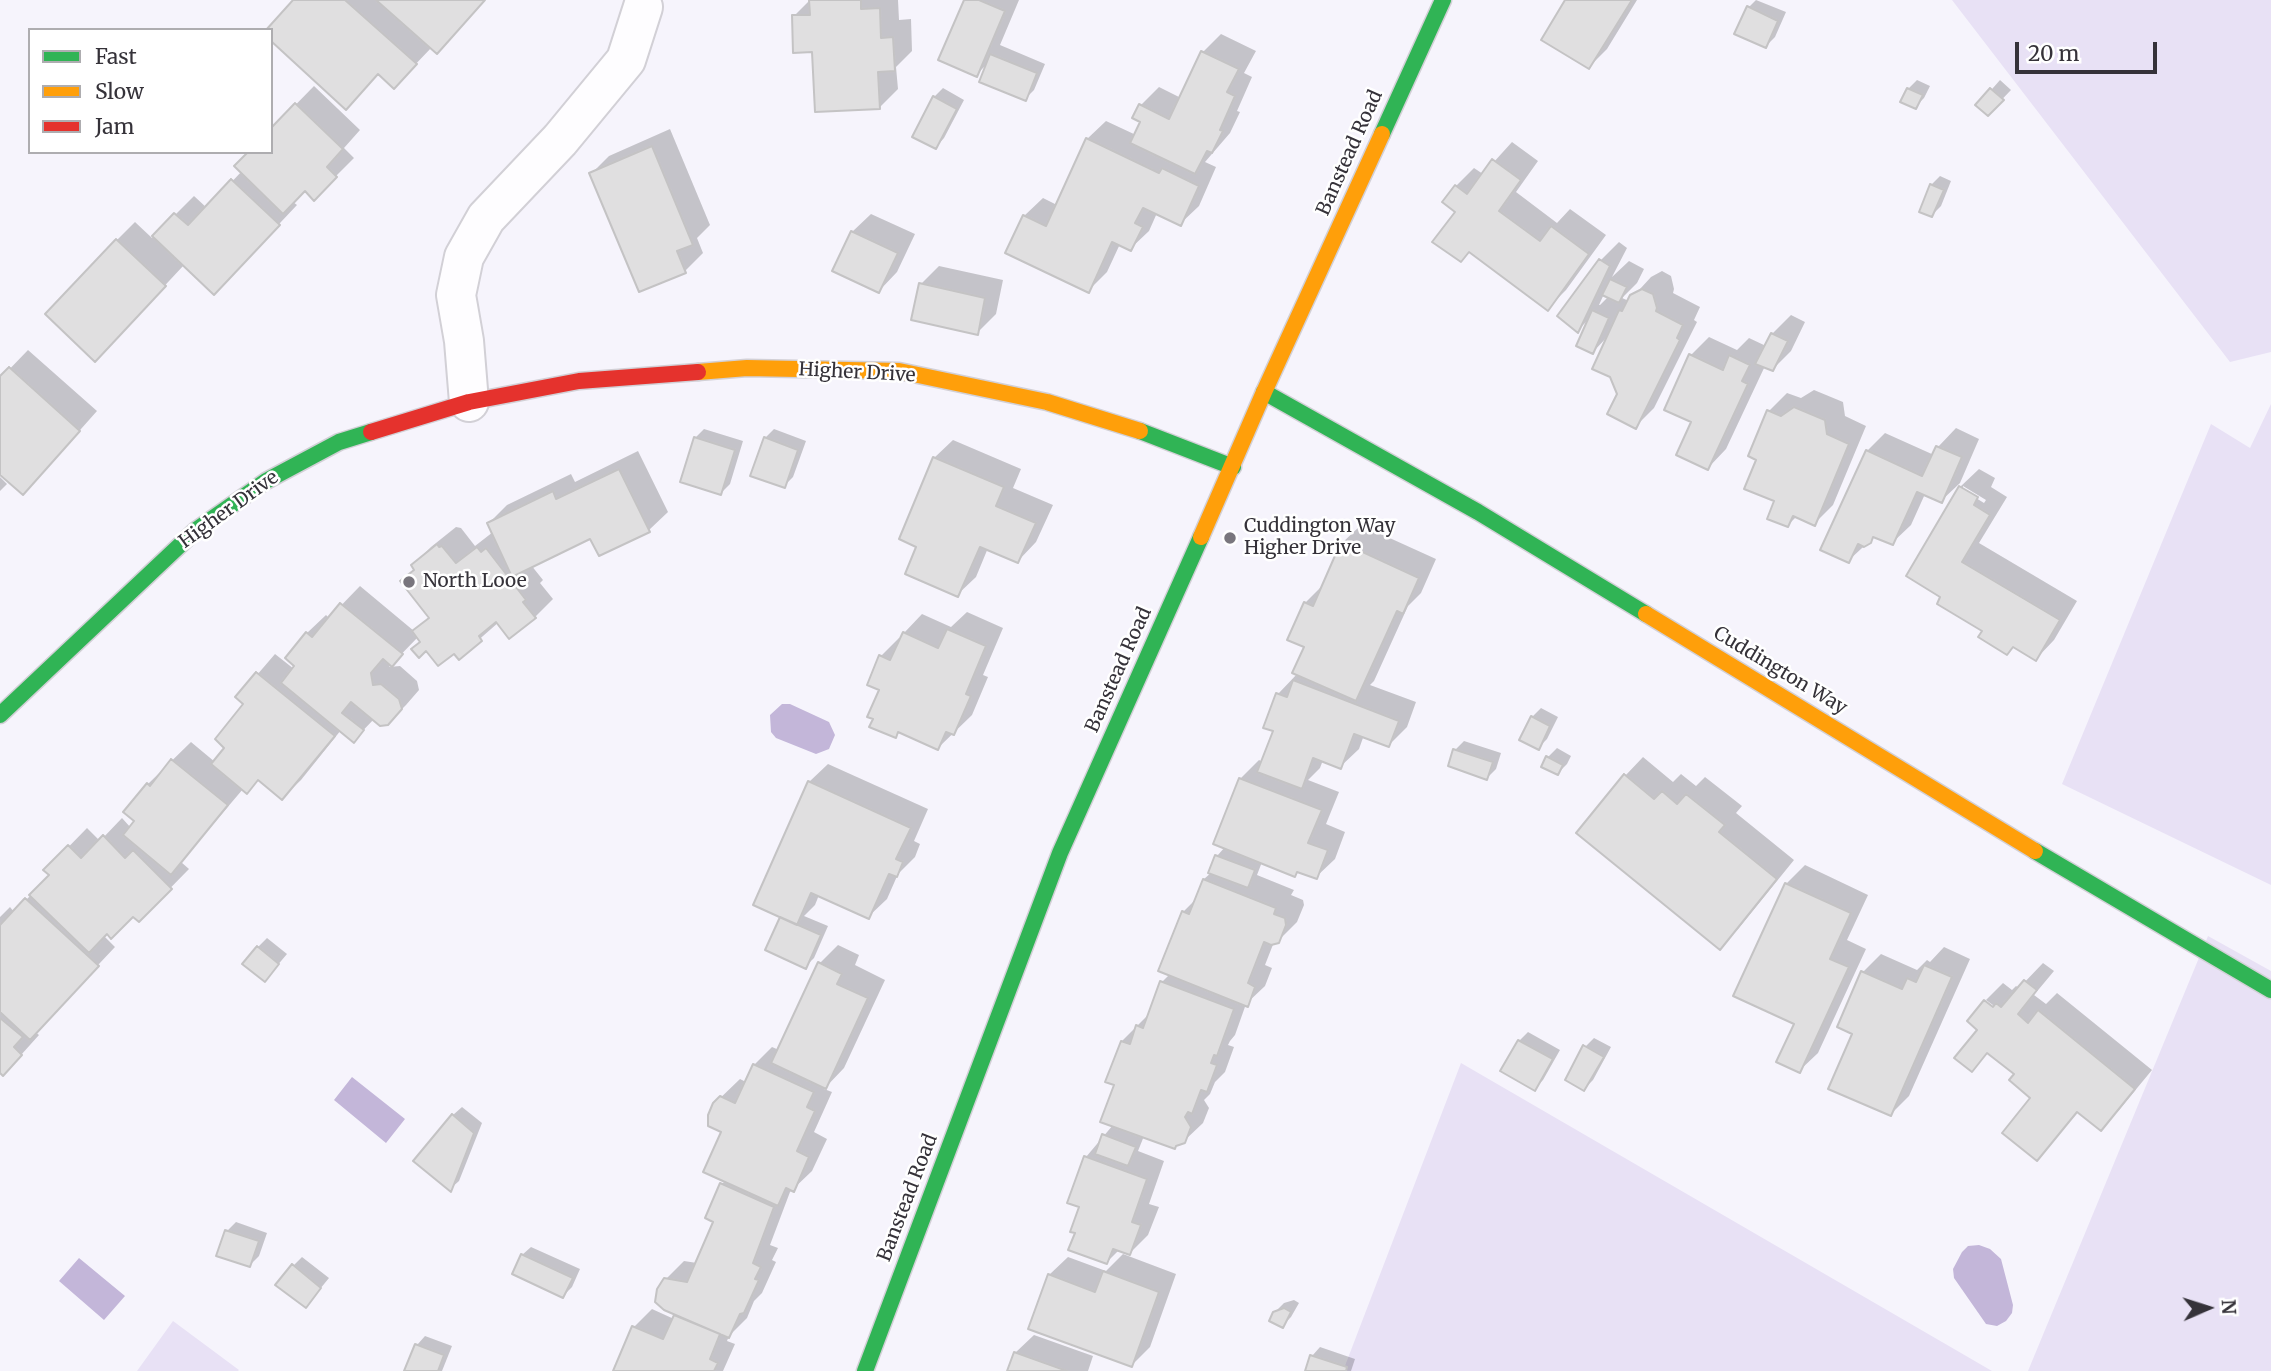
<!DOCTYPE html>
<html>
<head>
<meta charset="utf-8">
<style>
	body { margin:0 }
	#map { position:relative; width:2271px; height:1371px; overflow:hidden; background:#f6f4fc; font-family:Merriweather,serif }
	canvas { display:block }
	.legend { position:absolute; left:28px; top:28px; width:245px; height:126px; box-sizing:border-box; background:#fff; border:2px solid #aeadb0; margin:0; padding:9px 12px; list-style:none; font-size:21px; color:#353239 }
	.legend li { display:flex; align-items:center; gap:14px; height:35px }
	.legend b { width:35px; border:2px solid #aeadb0 }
	.north { position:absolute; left:2173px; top:1273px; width:70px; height:70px; -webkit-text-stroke:5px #fff; paint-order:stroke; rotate:87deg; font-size:19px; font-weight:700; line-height:28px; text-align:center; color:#353239 }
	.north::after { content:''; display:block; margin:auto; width:24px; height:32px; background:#353239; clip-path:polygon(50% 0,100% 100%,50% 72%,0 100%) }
	.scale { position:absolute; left:2015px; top:42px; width:142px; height:32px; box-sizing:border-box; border:4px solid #353239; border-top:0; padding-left:9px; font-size:21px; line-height:24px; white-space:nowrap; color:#353239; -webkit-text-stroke:5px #fff; paint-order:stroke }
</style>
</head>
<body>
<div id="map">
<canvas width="2271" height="1371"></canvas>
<ul class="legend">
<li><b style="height:9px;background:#30b455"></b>Fast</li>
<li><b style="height:9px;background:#ff9f0a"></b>Slow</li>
<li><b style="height:9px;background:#e5322d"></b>Jam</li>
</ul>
<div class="north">N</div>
<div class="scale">20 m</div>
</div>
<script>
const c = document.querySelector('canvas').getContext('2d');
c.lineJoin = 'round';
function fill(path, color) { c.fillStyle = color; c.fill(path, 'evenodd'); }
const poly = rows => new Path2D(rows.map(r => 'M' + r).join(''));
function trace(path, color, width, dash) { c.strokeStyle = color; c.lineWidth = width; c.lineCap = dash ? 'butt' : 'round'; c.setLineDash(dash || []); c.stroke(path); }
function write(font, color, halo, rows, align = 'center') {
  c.font = font + ' Merriweather,serif'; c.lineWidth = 5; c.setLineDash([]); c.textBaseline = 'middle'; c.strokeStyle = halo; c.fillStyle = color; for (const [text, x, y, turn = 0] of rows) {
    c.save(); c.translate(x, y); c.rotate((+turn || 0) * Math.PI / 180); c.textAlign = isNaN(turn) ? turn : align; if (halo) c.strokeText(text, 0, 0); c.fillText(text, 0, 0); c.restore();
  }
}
const green = poly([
	[1952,0,2271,0,2271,352,2230,362],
	[2271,404,2271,885,2062,784,2211,424,2250,448],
	[2208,936,2271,971,2271,1371,2028,1371],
	[1461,1063,1992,1371,1343,1371],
	[173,1321,239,1370,238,1371,137,1371]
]);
const water = poly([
	[782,704,790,704,829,722,835,735,829,749,816,754,776,738,771,732,770,715],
	[352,1077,405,1119,386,1143,334,1100],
	[1979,1245,1990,1249,2001,1259,2013,1305,2012,1313,2006,1321,1997,1326,1986,1324,1954,1278,1953,1269,1962,1252,1968,1246],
	[79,1258,125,1296,104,1320,59,1281]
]);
const shadow = poly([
	[296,0,485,0,455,34,432,47,412,68],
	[810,0,898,0,899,20,911,19,912,51,896,67,898,89,879,108,814,50,794,16],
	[966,0,1019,0,1000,45,1045,64,1034,90,1025,99,988,63,977,74],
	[1567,0,1637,0,1607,49,1589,67],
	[1756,0,1786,12,1775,37,1766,46,1748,8],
	[1221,34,1256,51,1244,73,1252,77,1237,111,1240,112,1230,133,1205,162,1216,167,1199,206,1180,224,1157,213,1149,231,1130,249,1120,244,1107,272,1088,291,1024,216,1043,198,1057,205,1087,139,1106,121,1136,135,1143,121,1141,105,1159,87,1181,98,1203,52],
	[1917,80,1930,86,1924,98,1915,107,1908,89],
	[2000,80,2011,90,1988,114,1978,105],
	[314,86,360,130,344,148,354,158,314,198,305,189,293,202,297,205,232,274,184,265,113,341,117,240,135,222,152,238,194,196,207,208,242,171,271,152,271,130],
	[943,88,964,100,944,138,936,147,934,97],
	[670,129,710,225,697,238,703,253,685,271,591,174,609,156],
	[1512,142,1538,161,1516,192,1557,223,1570,209,1606,235,1566,290,1548,308,1457,211,1456,186,1474,168,1483,174],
	[1940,176,1951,181,1941,206,1932,215,1931,185],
	[871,214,915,234,897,272,879,291,852,232],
	[1619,242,1627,248,1612,277,1629,261,1644,269,1637,283,1622,298,1629,301,1651,277,1662,271,1671,276,1674,289,1673,293,1700,307,1694,320,1697,322,1654,408,1636,426,1619,394,1609,335,1593,352,1590,318,1578,330,1600,261],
	[1604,294,1609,296,1600,305,1599,305],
	[939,266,1003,280,996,314,977,333,921,284],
	[1791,315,1805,322,1791,351,1773,369,1765,366,1726,449,1708,468,1693,421,1691,355,1709,337,1737,350,1749,338,1766,346,1772,334],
	[28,350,97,411,41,474,0,472,0,379],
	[1814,390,1843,402,1845,416,1866,426,1833,505,1815,523,1797,516,1788,525,1759,459,1769,411,1787,393,1801,398],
	[1956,428,1979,439,1960,483,1941,501,1925,494,1911,525,1892,543,1875,536,1848,561,1867,451,1885,433,1934,455,1938,447],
	[704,429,743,441,730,484,721,493,695,438],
	[774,429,806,441,793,477,784,486,765,438],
	[953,440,1021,469,1013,488,1053,505,1036,542,1018,561,988,548,976,577,957,595,919,546,934,458],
	[638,451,668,512,649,530,600,554,591,536,531,565,543,580,540,583,553,599,535,617,499,622,459,657,454,651,422,641,418,637,389,667,400,666,417,681,419,690,406,705,387,724,374,719,354,740,341,730,301,780,282,798,259,779,243,789,181,862,189,869,139,920,133,914,104,936,115,947,35,1032,39,1035,21,1055,0,1071,0,917,10,907,14,912,51,875,46,870,87,828,100,841,122,818,131,828,137,821,125,811,148,784,191,742,215,762,227,748,246,704,238,697,275,654,294,669,307,633,326,615,329,618,360,586,414,631,430,616,402,581,415,568,413,565,431,547,456,527,461,528,475,546,493,532,489,523,507,505,571,474,575,482],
	[1979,469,1995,478,1991,487,2007,497,1979,543,2077,601,2054,640,2036,659,1939,603,1960,487],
	[1963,486,1986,500,1984,503,1963,490],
	[0,477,7,484,0,491],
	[1361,525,1436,559,1421,593,1408,606,1374,681,1370,685,1416,702,1407,727,1389,745,1364,735,1359,749,1340,767,1323,760,1320,768,1308,780,1339,792,1326,824,1345,832,1335,859,1316,877,1299,871,1295,875,1262,862,1257,875,1294,890,1291,895,1303,900,1304,905,1297,922,1278,941,1274,942,1265,965,1272,968,1265,986,1246,1004,1235,1035,1230,1041,1228,1045,1234,1047,1225,1072,1215,1082,1210,1094,1204,1100,1209,1108,1203,1123,1184,1141,1144,1136,1138,1151,1164,1161,1149,1204,1159,1207,1148,1235,1130,1253,1120,1249,1107,1262,1077,1232,1086,1157,1113,1125,1116,1084,1122,1041,1150,1013,1162,982,1170,974,1183,912,1197,898,1204,879,1212,872,1217,856,1225,847,1240,779,1259,760,1263,762,1275,730,1278,694,1298,673,1306,646,1305,603,1324,584,1342,543],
	[967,612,1003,628,983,675,988,677,972,715,938,748,900,731,895,736,881,689,881,656,899,638,901,639,904,633,922,614,951,627],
	[1541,708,1558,717,1547,739,1538,748,1532,717],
	[1464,741,1501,753,1496,769,1487,778,1450,765,1455,750],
	[1557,748,1571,756,1567,764,1558,773,1548,757],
	[1643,757,1673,782,1681,774,1696,786,1705,777,1742,806,1736,813,1794,860,1738,929,1720,947,1625,776],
	[828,764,928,809,914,841,920,844,915,857,898,874,887,899,868,917,819,895,815,905,804,916,828,926,814,958,806,966,782,918,809,782],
	[1805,865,1868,895,1847,940,1866,949,1818,1053,1799,1071,1786,884],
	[267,938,287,954,265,980,258,947],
	[838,945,859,955,855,965,885,980,844,1068,824,1089,832,1092,814,1132,827,1139,812,1171,790,1192,770,1245,778,1248,772,1260,776,1262,762,1293,754,1301,747,1318,729,1336,727,1341,735,1344,723,1371,615,1371,634,1327,652,1309,674,1319,676,1314,666,1279,684,1261,697,1263,716,1221,722,1184,726,1180,724,1131,714,1104,740,1079,746,1082,754,1065,772,1047,779,1050,820,963],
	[1944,947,1970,959,1909,1096,1891,1114,1863,972,1881,954,1917,970,1927,960,1930,962],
	[2043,963,2054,971,2034,995,2046,1004,2057,993,2152,1070,2119,1110,2101,1129,2079,1111,2037,1159,2032,1097,2016,1074,1989,1052,1972,1070,2001,1011,1986,1000,2003,983,2012,990,2016,986,2019,988],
	[1528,1032,1560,1050,1543,1080,1534,1089,1519,1041],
	[1594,1038,1611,1047,1593,1080,1584,1089,1585,1047],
	[462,1107,482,1123,459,1181,450,1189,453,1115],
	[236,1222,267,1233,259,1256,250,1265,227,1231],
	[531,1247,580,1269,572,1287,563,1296,522,1255],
	[1123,1254,1176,1274,1150,1347,1132,1365,1049,1275,1068,1257,1106,1271],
	[302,1257,329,1278,306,1306,293,1266],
	[1294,1300,1299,1303,1291,1317,1282,1326,1274,1313,1284,1303],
	[1034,1335,1093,1356,1088,1371,1009,1371,1015,1353],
	[425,1336,452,1346,442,1371,406,1371,417,1345],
	[1320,1347,1355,1359,1351,1371,1306,1371,1312,1356]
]);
const building = poly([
	[293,0,345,0,417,64,394,89,378,74,346,110,271,41,271,30,266,30,293,0],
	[376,0,485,0,437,54,376,0],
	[809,0,861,0,861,9,880,8,881,38,893,37,895,71,878,72,880,109,815,112,812,52,793,53,792,15,810,15,809,0],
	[964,0,979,0,1005,11,977,77,938,60,964,0],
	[1565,0,1632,0,1589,69,1541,40,1565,0],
	[1747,6,1778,21,1766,48,1734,34,1747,6],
	[1201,51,1239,69,1227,92,1235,96,1220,130,1223,131,1212,153,1207,151,1195,174,1130,143,1140,122,1132,118,1139,104,1169,119,1201,51],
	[990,54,1037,73,1026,101,979,82,990,54],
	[1907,88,1923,95,1916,109,1900,102,1907,88],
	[1990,88,2004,100,1988,116,1975,105,1990,88],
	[933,96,957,109,936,149,912,137,933,96],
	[295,103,343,149,327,167,337,177,314,201,305,191,283,214,234,166,248,152,271,152,271,128,295,103],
	[1086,138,1159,173,1162,168,1199,186,1181,226,1143,208,1135,223,1143,227,1131,251,1112,242,1089,293,1005,253,1023,215,1046,226,1086,138],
	[652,146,693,245,677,251,686,273,639,292,589,173,652,146],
	[1492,159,1521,180,1499,211,1540,241,1551,226,1589,254,1548,311,1469,252,1461,262,1432,242,1455,212,1442,202,1455,185,1467,194,1492,159],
	[231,179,280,225,214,295,152,236,174,213,188,225,231,179],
	[1930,184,1944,190,1932,217,1919,212,1930,184],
	[851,231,898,253,879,293,832,271,851,231],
	[116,239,166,286,95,362,45,314,116,239],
	[1599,259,1610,266,1578,333,1557,316,1599,259],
	[1610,279,1627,287,1619,303,1602,295,1610,279],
	[919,283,985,298,978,335,911,320,919,283],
	[1642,289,1653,294,1657,308,1656,311,1683,325,1677,338,1680,340,1636,429,1607,414,1617,394,1610,377,1592,369,1619,310,1622,311,1630,295,1642,289],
	[1592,310,1609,318,1593,354,1576,346,1592,310],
	[1771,333,1788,341,1773,371,1755,364,1771,333],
	[1689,354,1723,370,1729,355,1750,365,1742,381,1748,384,1708,470,1676,455,1691,422,1664,410,1689,354],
	[9,367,80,431,23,495,0,475,0,376,9,367],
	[1794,407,1825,420,1827,434,1849,444,1815,526,1793,516,1788,527,1767,519,1774,501,1744,489,1756,460,1748,456,1767,410,1781,416,1794,407],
	[694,437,735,450,721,495,680,482,694,437],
	[764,437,798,450,785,488,750,476,764,437],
	[1936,446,1962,457,1942,503,1917,492,1893,545,1873,537,1871,543,1864,547,1858,544,1849,563,1820,550,1866,450,1922,476,1936,446],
	[933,457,1004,487,996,506,1036,523,1018,563,980,547,958,597,905,574,916,547,899,539,933,457],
	[619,469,650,532,599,556,590,539,512,577,487,523,553,491,556,499,619,469],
	[1959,486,1978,497,1974,505,1990,515,1962,562,2060,620,2036,661,2013,647,2007,655,1978,637,1982,631,1937,604,1940,597,1906,576,1959,486],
	[1341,542,1419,578,1403,614,1397,611,1356,701,1292,673,1304,647,1287,640,1304,602,1313,606,1341,542],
	[437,544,439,547,442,546,456,563,477,547,481,552,486,548,526,600,523,602,536,618,509,639,496,622,479,636,482,641,459,660,454,654,438,666,426,651,419,658,411,649,420,642,412,631,429,618,400,581,414,570,411,565,437,544],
	[340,603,403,654,392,667,383,659,371,673,373,685,381,684,399,699,402,709,388,725,380,726,351,702,342,713,364,730,354,743,281,683,294,666,285,658,306,632,312,637,340,603],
	[947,629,986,646,966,694,971,696,954,735,946,732,938,750,898,732,896,738,869,727,873,719,867,717,879,690,867,685,879,655,890,660,903,632,938,648,947,629],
	[256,672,335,736,282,800,258,780,247,794,211,764,224,748,215,739,243,704,235,697,256,672],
	[1293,680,1399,721,1389,747,1354,734,1341,769,1313,758,1302,789,1257,772,1273,731,1263,728,1276,693,1287,697,1293,680],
	[1531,716,1550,726,1539,750,1519,740,1531,716],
	[1453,749,1493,762,1487,780,1448,766,1453,749],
	[1546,756,1563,765,1558,775,1541,767,1546,756],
	[171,759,228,805,171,875,123,835,134,821,123,812,147,783,150,786,171,759],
	[1624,774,1654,799,1662,791,1677,804,1686,794,1725,825,1719,832,1777,879,1720,950,1576,833,1624,774],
	[1239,778,1322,810,1308,843,1328,850,1317,879,1297,872,1295,877,1213,844,1239,778],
	[808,781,911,828,896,859,903,862,897,877,889,874,869,919,811,893,797,925,753,905,808,781],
	[103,835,125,858,133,850,172,889,139,922,133,917,111,939,107,934,89,953,29,895,49,875,43,870,68,845,81,858,103,835],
	[1215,855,1255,870,1248,888,1208,873,1215,855],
	[1203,879,1276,908,1274,914,1285,918,1286,925,1279,943,1271,945,1264,942,1248,983,1255,987,1248,1007,1158,971,1182,911,1189,914,1203,879],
	[1785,883,1851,913,1830,959,1849,967,1800,1073,1776,1062,1794,1024,1733,996,1785,883],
	[25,898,99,966,30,1040,0,1012,0,925,25,898],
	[780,917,821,935,806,969,765,950,780,917],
	[257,946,279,964,265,982,242,964,257,946],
	[818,962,842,974,837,984,868,998,826,1089,771,1063,818,962],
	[1924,965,1952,977,1891,1116,1828,1089,1852,1034,1837,1027,1861,971,1902,989,1907,978,1916,982,1924,965],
	[2024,980,2037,990,2018,1014,2028,1023,2038,1010,2135,1089,2101,1131,2077,1112,2037,1161,2002,1133,2030,1098,2009,1080,2014,1074,1987,1053,1972,1072,1954,1058,1977,1030,1967,1021,1984,1000,1993,1007,1996,1003,2001,1007,2024,980],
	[1160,981,1234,1009,1217,1056,1214,1055,1211,1063,1217,1065,1207,1092,1201,1090,1192,1114,1188,1112,1185,1117,1191,1127,1185,1143,1176,1146,1175,1149,1100,1122,1114,1085,1105,1082,1121,1041,1130,1044,1136,1025,1143,1028,1160,981],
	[0,1018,23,1037,14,1047,22,1055,3,1076,0,1073,0,1018],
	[1518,1040,1553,1059,1535,1091,1500,1071,1518,1040],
	[1583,1045,1604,1057,1584,1091,1565,1080,1583,1045],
	[753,1064,814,1092,807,1107,815,1111,797,1151,809,1157,794,1192,786,1188,778,1206,703,1172,721,1132,708,1126,708,1115,713,1103,720,1096,735,1103,753,1064],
	[452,1114,474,1133,451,1192,413,1161,452,1114],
	[1102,1134,1136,1147,1128,1166,1095,1154,1102,1134],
	[1084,1156,1147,1179,1132,1222,1141,1225,1130,1255,1113,1249,1107,1264,1068,1250,1075,1233,1070,1232,1079,1207,1067,1203,1084,1156],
	[720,1183,774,1207,753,1263,761,1267,755,1279,759,1280,744,1313,740,1314,729,1338,664,1310,655,1302,657,1289,664,1278,687,1282,713,1222,705,1218,720,1183],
	[225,1230,259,1241,250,1267,216,1256,225,1230],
	[521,1254,573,1278,563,1298,512,1274,521,1254],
	[292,1264,321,1288,306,1308,275,1285,292,1264],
	[1103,1271,1159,1292,1132,1367,1028,1329,1048,1274,1095,1292,1103,1271],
	[1284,1308,1291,1312,1283,1328,1269,1321,1273,1312,1284,1308],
	[674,1315,720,1334,710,1359,718,1363,714,1371,613,1371,632,1326,663,1339,674,1315],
	[415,1344,444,1355,438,1371,404,1371,415,1344],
	[1014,1352,1067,1371,1007,1371,1014,1352],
	[1310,1355,1347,1367,1346,1371,1305,1371,1310,1355]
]);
const street = poly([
	[469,402,464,341,456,295,464,257,486,218,560,140,626,60,643,7]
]);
const fast = poly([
	[1382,134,1443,0],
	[1264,392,1478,512,1646,614],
	[1140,431,1233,467],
	[0,715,196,530,266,481,339,442,371,432],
	[2035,851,2271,990],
	[865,1371,1060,853,1201,537]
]);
const slow = poly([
	[698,372,747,368,899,371,1047,402,1140,431],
	[1201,537,1264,392,1382,134],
	[1646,614,2035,851]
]);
const jam = poly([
	[371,432,469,402,579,381,698,372]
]);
const markers = [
	[1230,538,7,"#79767d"],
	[409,582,7,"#79767d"]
];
const streetNames = [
	["Banstead Road",1350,153,-66],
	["Higher Drive",857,373,3],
	["Higher Drive",229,510,-36],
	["Banstead Road",1119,670,-66],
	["Cuddington Way",1780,671,31],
	["Banstead Road",908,1198,-69]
];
const poiNames = [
	["Cuddington Way",1244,527],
	["Higher Drive",1244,549],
	["North Looe",423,582]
];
fill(green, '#e8e1f5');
fill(water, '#c3b6d9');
fill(shadow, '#0003');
fill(building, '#e0dfe0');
trace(building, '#c4c3c4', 2);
trace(street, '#d2d0d6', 42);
trace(fast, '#d2d0d6', 19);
trace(slow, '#d2d0d6', 19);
trace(jam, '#d2d0d6', 19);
trace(street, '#fefdff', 38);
trace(fast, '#30b455', 16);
trace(slow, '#ff9f0a', 16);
trace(jam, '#e5322d', 16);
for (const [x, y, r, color] of markers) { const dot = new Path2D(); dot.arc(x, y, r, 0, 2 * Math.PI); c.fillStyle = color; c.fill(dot); trace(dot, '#fff', 2.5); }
write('19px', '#353239', '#fff', streetNames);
write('19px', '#353239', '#fff', poiNames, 'left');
</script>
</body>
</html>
